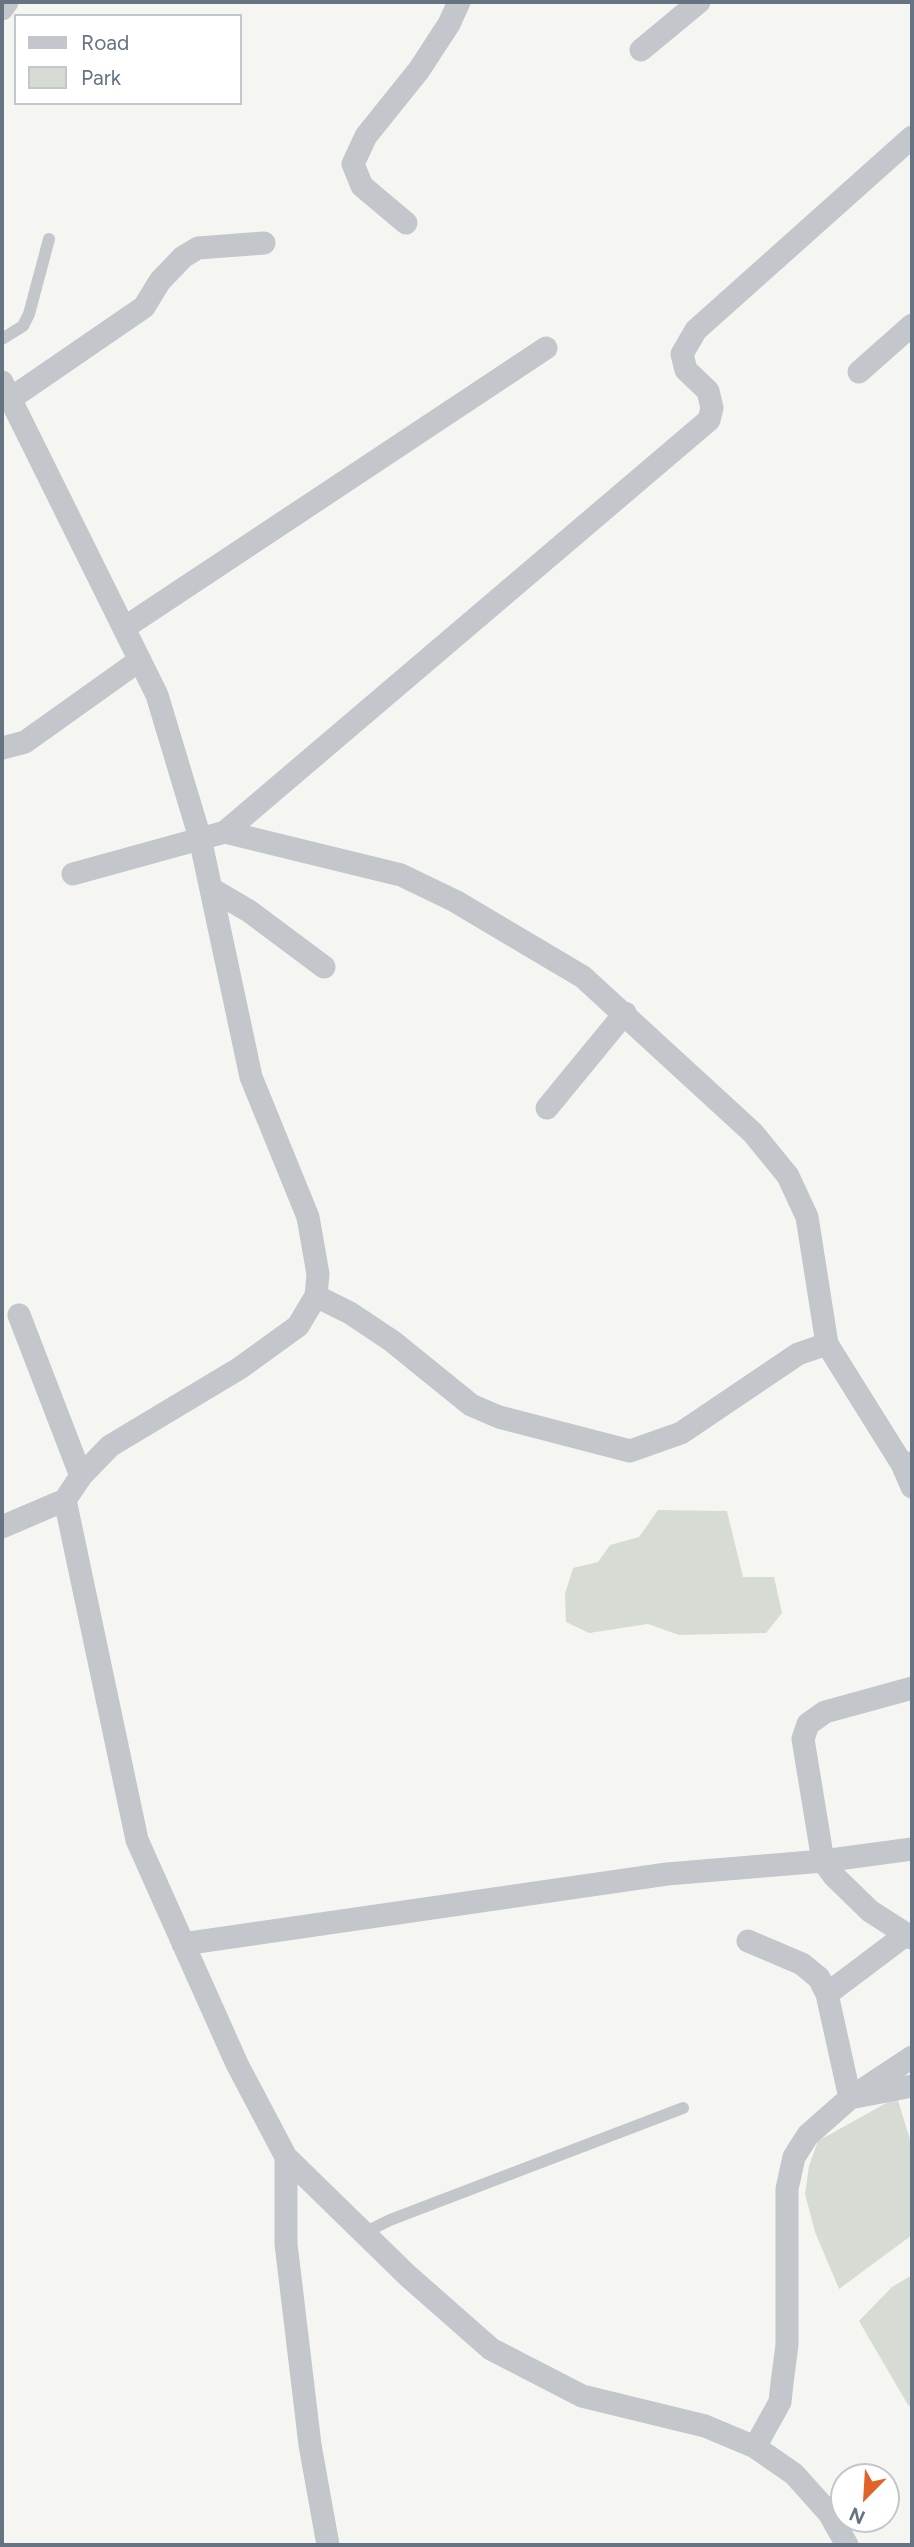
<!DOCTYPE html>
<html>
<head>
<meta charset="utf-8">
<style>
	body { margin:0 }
	#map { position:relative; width:914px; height:2547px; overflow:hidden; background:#f5f6f2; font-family:Figtree,sans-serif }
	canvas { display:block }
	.frame { position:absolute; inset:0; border:4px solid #657383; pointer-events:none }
	.legend { position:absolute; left:14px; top:14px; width:228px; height:91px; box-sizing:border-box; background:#fff; border:2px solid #c1c7cd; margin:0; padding:9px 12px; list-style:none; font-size:21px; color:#657383 }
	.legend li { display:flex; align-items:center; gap:14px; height:35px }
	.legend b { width:35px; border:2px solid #c1c7cd }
	.north { position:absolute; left:830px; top:2463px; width:70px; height:70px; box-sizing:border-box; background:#fff; border:2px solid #c1c7cd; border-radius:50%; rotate:204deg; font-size:19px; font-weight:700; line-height:28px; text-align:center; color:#657383 }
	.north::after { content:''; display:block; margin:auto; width:24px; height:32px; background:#e06328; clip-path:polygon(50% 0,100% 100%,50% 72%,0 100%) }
</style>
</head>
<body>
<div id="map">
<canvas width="914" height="2547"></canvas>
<div class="frame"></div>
<ul class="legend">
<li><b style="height:9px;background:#c3c6ca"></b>Road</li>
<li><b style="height:19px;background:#d6dcd3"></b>Park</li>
</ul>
<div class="north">N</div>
</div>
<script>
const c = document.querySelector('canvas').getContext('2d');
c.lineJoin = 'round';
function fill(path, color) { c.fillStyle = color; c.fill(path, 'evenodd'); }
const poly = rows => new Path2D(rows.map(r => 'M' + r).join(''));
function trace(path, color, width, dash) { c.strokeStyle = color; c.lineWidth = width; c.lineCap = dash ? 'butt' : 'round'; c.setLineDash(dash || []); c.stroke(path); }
const green = poly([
	[658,1510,727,1511,743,1577,774,1577,782,1613,766,1633,679,1635,648,1624,589,1633,566,1622,565,1594,573,1568,598,1562,610,1545,639,1537],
	[897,2097,912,2146,912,2235,839,2289,815,2232,805,2194,809,2166,818,2141],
	[912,2275,912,2407,908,2405,859,2321,892,2287]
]);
const lane = poly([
	[2,339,23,326,29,314,49,239],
	[364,2233,390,2220,683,2108]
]);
const street = poly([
	[2,9,7,2],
	[641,50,699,2],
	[406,223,362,186,353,164,366,136,419,70,449,24,459,2],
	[859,372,912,325],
	[2,382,157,695,200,838,251,1077,308,1217,318,1274,316,1296,298,1326,240,1368,110,1446,81,1476,65,1500,137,1840,237,2064,286,2157,408,2276,491,2349,582,2396,705,2426,755,2447,794,2474,829,2513,847,2545],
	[10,399,144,307,160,281,183,257,198,248,264,243],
	[124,628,546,348],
	[2,748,25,742,140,660],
	[225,832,709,420,712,408,708,391,686,370,682,354,696,330,912,137],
	[73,874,225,832,401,875,455,901,583,977,753,1133,788,1176,807,1217,827,1344,902,1464,912,1463],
	[213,890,249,911,324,967],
	[547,1108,625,1013],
	[316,1296,350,1313,392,1341,471,1405,499,1417,630,1451,681,1433,798,1354,827,1344],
	[19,1315,81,1476],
	[902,1464,912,1487],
	[2,1527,65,1500],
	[912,1688,825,1712,808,1724,803,1739,823,1861,834,1876,870,1911,912,1938],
	[748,1941,802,1964,819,1978,827,1994,850,2098,912,2086],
	[183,1944,667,1874,823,1861,912,1849],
	[827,1994,904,1936],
	[286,2157,286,2244,310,2445,328,2545],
	[755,2447,780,2402,782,2383,787,2345,787,2189,794,2157,808,2135,850,2098,912,2057]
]);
fill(green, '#d6dcd3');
trace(lane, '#c3c6ca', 12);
trace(street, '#c3c6ca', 23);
</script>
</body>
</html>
